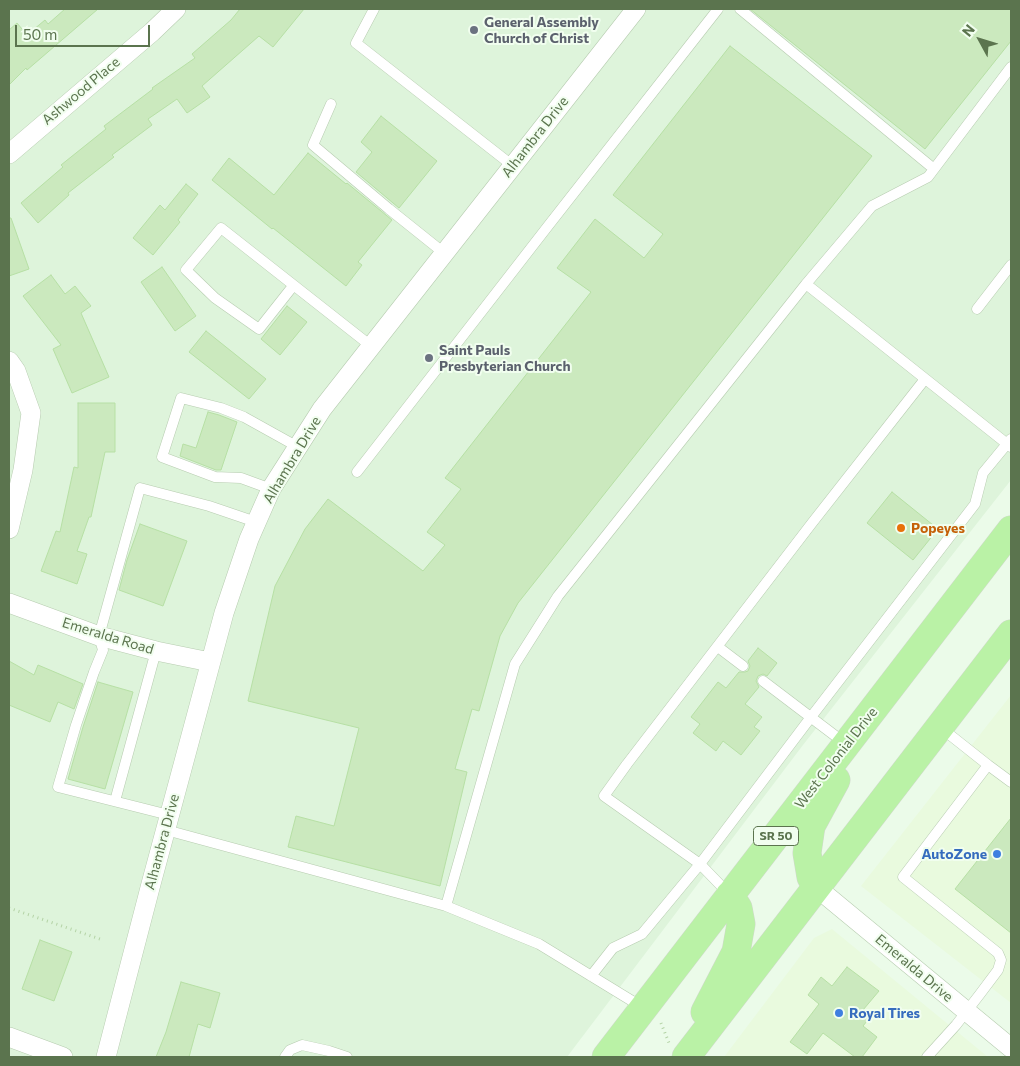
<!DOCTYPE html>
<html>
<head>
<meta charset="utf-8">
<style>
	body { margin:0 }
	#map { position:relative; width:1020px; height:1066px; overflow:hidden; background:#ebfbe9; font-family:Commissioner,sans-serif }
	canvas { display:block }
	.frame { position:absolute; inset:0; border:10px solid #5b744e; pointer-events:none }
	.north { position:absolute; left:955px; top:15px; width:50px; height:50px; -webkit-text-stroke:4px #f1feef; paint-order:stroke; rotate:309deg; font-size:14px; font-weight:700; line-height:20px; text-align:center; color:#5b744e }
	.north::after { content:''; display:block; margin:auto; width:18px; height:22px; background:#5b744e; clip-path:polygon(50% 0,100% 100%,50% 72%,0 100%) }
	.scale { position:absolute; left:15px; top:25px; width:135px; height:22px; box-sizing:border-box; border:2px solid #5b744e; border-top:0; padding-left:6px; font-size:15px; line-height:18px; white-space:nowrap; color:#5b744e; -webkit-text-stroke:4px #f1feef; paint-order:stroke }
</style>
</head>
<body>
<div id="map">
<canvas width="1020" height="1066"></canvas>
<div class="frame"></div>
<div class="north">N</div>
<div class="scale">50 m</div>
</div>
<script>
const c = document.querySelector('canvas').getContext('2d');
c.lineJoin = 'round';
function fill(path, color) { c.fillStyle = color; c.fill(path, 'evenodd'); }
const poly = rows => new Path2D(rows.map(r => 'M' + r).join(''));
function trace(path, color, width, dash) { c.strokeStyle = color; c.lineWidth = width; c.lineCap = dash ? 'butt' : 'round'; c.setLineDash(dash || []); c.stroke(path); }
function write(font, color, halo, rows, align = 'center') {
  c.font = font + ' Commissioner,sans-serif'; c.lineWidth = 4; c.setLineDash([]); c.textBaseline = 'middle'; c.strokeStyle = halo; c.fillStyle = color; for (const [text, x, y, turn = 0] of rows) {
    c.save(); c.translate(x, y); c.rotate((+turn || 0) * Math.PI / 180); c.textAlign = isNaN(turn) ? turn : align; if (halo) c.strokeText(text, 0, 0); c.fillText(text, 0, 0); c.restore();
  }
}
const residential = poly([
	[9,9,1011,9,1011,480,803,745,567,1057,9,1057]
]);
const commercial = poly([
	[1011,695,1011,1003,861,886],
	[832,929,988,1057,724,1057,814,938]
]);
const building = poly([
	[65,9,98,9,27,70,26,68,9,85,9,30,17,23,27,35,45,20,48,24,65,9],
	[240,9,304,9,273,47,259,36,202,86,210,97,187,113,177,99,148,119,152,125,112,155,114,157,68,193,69,195,38,223,21,203,63,167,61,165,106,129,104,126,153,89,152,88,195,58,192,54,231,20,240,9],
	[750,9,1011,9,1011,41,925,149,750,9],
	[730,46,872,156,518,603,500,636,479,711,472,709,455,769,467,772,440,886,288,847,296,816,334,826,359,728,248,701,275,586,305,529,328,499,423,571,445,545,427,532,461,489,445,478,591,292,557,268,595,219,644,258,663,234,613,195,730,46],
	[381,116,437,161,399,208,356,172,372,152,361,142,381,116],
	[308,153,346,184,347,183,392,220,358,262,362,265,346,286,273,228,272,229,212,180,229,158,274,195,308,153],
	[186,184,198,194,178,220,180,222,153,255,133,238,160,205,165,210,186,184],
	[9,218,11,218,29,269,9,276,9,218],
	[162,267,196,316,175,331,141,282,162,267],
	[51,275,65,294,75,286,91,306,81,313,109,377,72,393,53,349,61,345,23,296,51,275],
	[287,306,307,322,280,355,261,339,287,306],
	[206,331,266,379,249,399,189,352,206,331],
	[78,403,115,403,115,452,105,452,91,517,89,517,77,551,87,554,77,584,41,571,56,531,60,532,74,467,78,468,78,403],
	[208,412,219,415,237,422,221,470,216,470,180,456,183,444,196,448,208,412],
	[892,492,938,529,913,560,867,523,892,492],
	[140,524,187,541,163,606,119,590,127,560,140,524],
	[758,648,777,663,767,676,763,674,758,676,756,681,759,687,745,704,762,717,754,727,760,731,741,755,723,741,716,751,693,733,700,724,691,717,718,682,726,688,739,672,745,672,748,671,750,666,748,661,758,648],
	[9,661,34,675,38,665,83,684,74,709,58,702,50,722,9,705,9,661],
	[98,682,133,692,105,789,68,779,83,727,98,682],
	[1011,818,1011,933,955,889,1011,818],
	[40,940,72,952,54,1001,22,989,40,940],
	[847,967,879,991,863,1010,871,1016,863,1026,877,1037,862,1057,855,1057,823,1033,807,1054,790,1042,819,1004,808,995,821,977,832,986,847,967],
	[181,982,220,993,210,1028,198,1024,189,1057,156,1057,166,1032,181,982]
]);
const path = poly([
	[9,908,100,939],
	[661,1023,669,1043]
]);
const service = poly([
	[374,9,356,43,513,166],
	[740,9,934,169],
	[331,104,313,145,389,209,444,253],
	[806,284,1011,447],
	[293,286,259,329,215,298,186,270,221,228,371,346],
	[977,309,1011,265],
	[357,472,548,226,718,9],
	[271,489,241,478,215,477,162,457,181,398,221,408,244,417,298,447],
	[718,647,743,666],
	[763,681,846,744],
	[940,727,988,765],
	[115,801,156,651],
	[169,815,58,787,76,725,94,672,103,650,99,636,140,488,209,506,256,522],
	[166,830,446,906,515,664,558,596,806,284,872,206,928,177,1011,67],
	[730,895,700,864,604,796,627,764,812,523,925,379],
	[446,906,539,944,642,1007],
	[591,976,613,948,642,934,700,864,811,717,975,504,983,473,1011,439],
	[285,1057,290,1050,302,1045,329,1051,347,1057],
	[927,1057,956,1025,980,994,998,970,1001,960,998,953,903,877,988,765,1011,782]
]);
const minor = poly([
	[9,154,152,32,176,9],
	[9,361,16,371,31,413,23,470,9,529],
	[9,603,99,636,156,651,210,662],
	[816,887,1011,1048],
	[9,1037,63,1057],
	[106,1057,151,884,224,613,249,539,271,489,322,409,636,9]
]);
const trunk = poly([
	[816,887,811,877,807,853,811,826,836,780],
	[705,1012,736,952,741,924,738,908,730,895],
	[606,1057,1011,530],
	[686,1057,1011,634]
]);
const markers = [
	[474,30,5,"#6b7280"],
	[429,358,5,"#6b7280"],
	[901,528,5,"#e8710a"],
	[997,854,5,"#3f7fe0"],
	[839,1013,5,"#3f7fe0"]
];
const shields = [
	[776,836,45]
];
const shieldNames = [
	["SR 50",776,836]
];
const worshipNames = [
	["General Assembly",484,22],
	["Church of Christ",484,38],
	["Saint Pauls",439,350],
	["Presbyterian Church",439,366]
];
const streetNames = [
	["Ashwood Place",81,91,-40],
	["Alhambra Drive",535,137,-52],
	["Alhambra Drive",292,460,-59],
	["Emeralda Road",108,636,17],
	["West Colonial Drive",836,758,-52],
	["Alhambra Drive",162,842,-75],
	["Emeralda Drive",914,968,40]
];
const foodNames = [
	["Popeyes",911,528]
];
const shopNames = [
	["AutoZone",987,854],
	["Royal Tires",849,1013,"left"]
];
fill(residential, '#def4db');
fill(commercial, '#e9fade');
fill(building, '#cbe9be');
trace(building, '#b7e0a5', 1);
trace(service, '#b7ccb0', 11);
trace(minor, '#b7ccb0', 20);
trace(trunk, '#d1d8cd', 29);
trace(path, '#b4d3a6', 3, [1, 4]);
trace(service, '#fff', 10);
trace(minor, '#fff', 19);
trace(trunk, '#baf2a6', 28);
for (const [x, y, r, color] of markers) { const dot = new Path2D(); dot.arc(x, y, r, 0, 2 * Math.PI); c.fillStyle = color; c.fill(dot); trace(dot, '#f1feef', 2); }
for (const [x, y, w] of shields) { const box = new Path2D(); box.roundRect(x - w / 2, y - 9.5, w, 19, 4); c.fillStyle = '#f1feef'; c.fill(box); trace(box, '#5b744e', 1); }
write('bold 12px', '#5b744e', null, shieldNames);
write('bold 14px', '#5b616d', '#f1feef', worshipNames, 'left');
write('14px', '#5b744e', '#f1feef', streetNames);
write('bold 14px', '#c56008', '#f1feef', foodNames, 'left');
write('bold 14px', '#366cbe', '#f1feef', shopNames, 'right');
</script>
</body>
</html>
